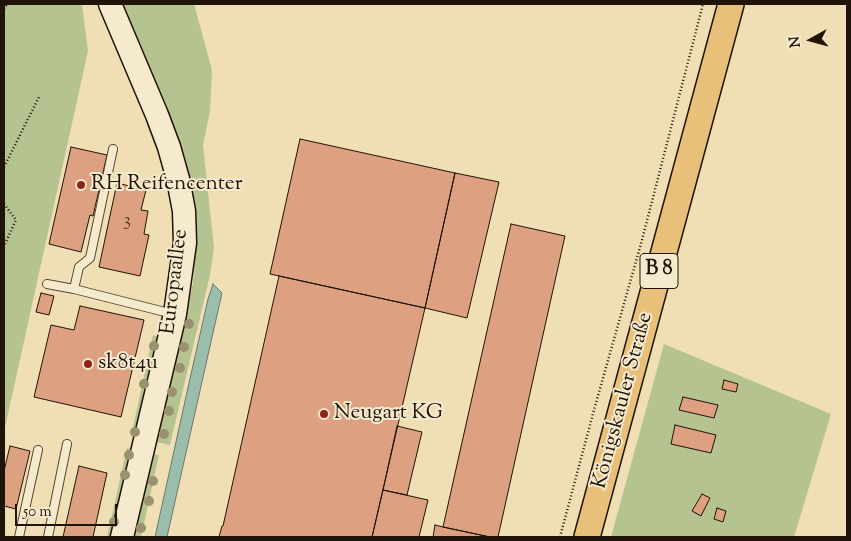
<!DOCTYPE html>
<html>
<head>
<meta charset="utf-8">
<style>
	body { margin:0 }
	#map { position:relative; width:851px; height:541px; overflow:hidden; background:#f0dfb4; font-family:"Sorts Mill Goudy",serif }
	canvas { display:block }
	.frame { position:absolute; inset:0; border:5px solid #201308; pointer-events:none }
	.north { position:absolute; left:786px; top:15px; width:50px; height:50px; -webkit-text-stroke:4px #f5eace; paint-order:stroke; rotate:263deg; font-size:14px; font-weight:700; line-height:20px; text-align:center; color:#201308 }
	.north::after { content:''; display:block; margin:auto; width:18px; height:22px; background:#201308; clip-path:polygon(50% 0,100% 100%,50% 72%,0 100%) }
	.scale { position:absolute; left:15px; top:504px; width:102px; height:22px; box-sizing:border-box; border:2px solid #201308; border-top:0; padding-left:6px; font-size:15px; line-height:18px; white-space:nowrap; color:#201308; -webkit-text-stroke:4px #f5eace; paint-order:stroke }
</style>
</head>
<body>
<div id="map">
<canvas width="851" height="541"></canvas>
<div class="frame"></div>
<div class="north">N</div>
<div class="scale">50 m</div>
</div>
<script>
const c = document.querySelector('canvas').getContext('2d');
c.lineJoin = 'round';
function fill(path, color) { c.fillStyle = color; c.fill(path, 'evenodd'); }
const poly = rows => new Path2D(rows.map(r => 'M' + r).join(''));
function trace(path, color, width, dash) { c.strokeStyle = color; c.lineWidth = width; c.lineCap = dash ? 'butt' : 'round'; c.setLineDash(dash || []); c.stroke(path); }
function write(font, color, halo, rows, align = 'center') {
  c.font = font + ' "Sorts Mill Goudy",serif'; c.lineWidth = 4; c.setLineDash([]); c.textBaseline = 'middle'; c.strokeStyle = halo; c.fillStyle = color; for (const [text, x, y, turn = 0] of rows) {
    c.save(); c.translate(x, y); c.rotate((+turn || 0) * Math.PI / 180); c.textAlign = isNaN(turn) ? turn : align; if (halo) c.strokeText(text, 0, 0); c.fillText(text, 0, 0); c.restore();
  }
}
const green = poly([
	[4,4,82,4,88,51,4,432],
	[117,4,194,4,212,70,210,111,203,145,214,248,210,275,170,445,156,442,193,283,195,247],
	[153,335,158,337,136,437,131,436],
	[664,344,831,414,794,537,611,537],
	[127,448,132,449,112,537,107,537],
	[153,454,159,455,141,537,135,537]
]);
const water = poly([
	[213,284,222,293,167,537,155,537,189,383,208,299,213,284]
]);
const building = poly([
	[300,139,455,173,425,308,270,274,300,139],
	[71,147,107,155,93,216,90,215,81,252,49,244,71,147],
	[455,173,499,182,467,318,425,308,455,173],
	[117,183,146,190,141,210,148,211,144,234,149,235,140,276,99,267,117,183],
	[511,224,565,236,498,537,490,537,443,527,511,224],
	[279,276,425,308,372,537,219,537,222,526,223,526,279,276],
	[41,293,54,296,49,315,36,312,41,293],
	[80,306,144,320,121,417,34,397,51,325,74,330,80,306],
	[724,380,738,384,736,392,722,389,724,380],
	[683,397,718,405,714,418,679,410,683,397],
	[675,425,716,435,711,453,671,444,675,425],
	[397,426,422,432,407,495,383,490,397,426],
	[10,446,30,451,16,509,4,506,4,471,10,446],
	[79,466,107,473,93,537,63,537,79,466],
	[383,490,428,500,419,537,372,537,383,490],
	[702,494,710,498,701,516,692,511,702,494],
	[717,508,726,511,723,522,714,519,717,508],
	[435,525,443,527,490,537,433,537,435,525]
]);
const path = poly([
	[4,9,7,4],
	[4,167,40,95],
	[4,204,16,220,4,246],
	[560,537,594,410,642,240,703,4]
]);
const lane = poly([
	[47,284,74,289,173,314],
	[74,289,79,267,90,258,113,149],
	[19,537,38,450],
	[48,537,67,444]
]);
const secondary = poly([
	[110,4,157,115,169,147,178,179,184,211,185,243,175,314,122,537]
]);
const primary = poly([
	[587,537,731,4]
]);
const trees = [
	[189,324],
	[154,346],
	[184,347],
	[150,365],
	[180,368],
	[144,384],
	[172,392],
	[169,411],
	[135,432],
	[164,434],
	[129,455],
	[125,475],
	[153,481],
	[149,501],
	[114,522],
	[141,528]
];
const markers = [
	[81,185,5,"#8f2418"],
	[88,364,5,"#8f2418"],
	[324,414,5,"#8f2418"]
];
const numberNames = [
	["3",127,222]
];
const shields = [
	[659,271,38]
];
const shieldNames = [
	["B 8",659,271]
];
const poiNames = [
	["RH Reifencenter",91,185],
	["sk8t4u",98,364],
	["Neugart KG",334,414]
];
const streetNames = [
	["Europaallee",176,282,-83],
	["Königskauler Straße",624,401,-75]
];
fill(green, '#b5c391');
fill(water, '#9abdac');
trace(water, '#69796a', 1);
fill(building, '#dda080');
trace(building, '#201308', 1);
trace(lane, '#544633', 10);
trace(secondary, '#201308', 25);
trace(primary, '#201308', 28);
trace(path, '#201308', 2.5, [1, 2.5]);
trace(lane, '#f5eace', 8);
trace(secondary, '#f5eace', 22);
trace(primary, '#e8c07a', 25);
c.fillStyle = '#9a9170';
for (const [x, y] of trees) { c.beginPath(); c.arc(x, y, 5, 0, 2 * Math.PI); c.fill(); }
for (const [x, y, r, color] of markers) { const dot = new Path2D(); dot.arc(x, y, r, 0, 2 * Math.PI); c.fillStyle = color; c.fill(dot); trace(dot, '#f5eace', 2); }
write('19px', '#4f3626', null, numberNames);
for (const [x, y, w] of shields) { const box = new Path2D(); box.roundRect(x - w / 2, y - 17.5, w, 35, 4); c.fillStyle = '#f5eace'; c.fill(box); trace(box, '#201308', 1); }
write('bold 20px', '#201308', null, shieldNames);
write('21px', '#201308', '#f5eace', poiNames, 'left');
write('21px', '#201308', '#f5eace', streetNames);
</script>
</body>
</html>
